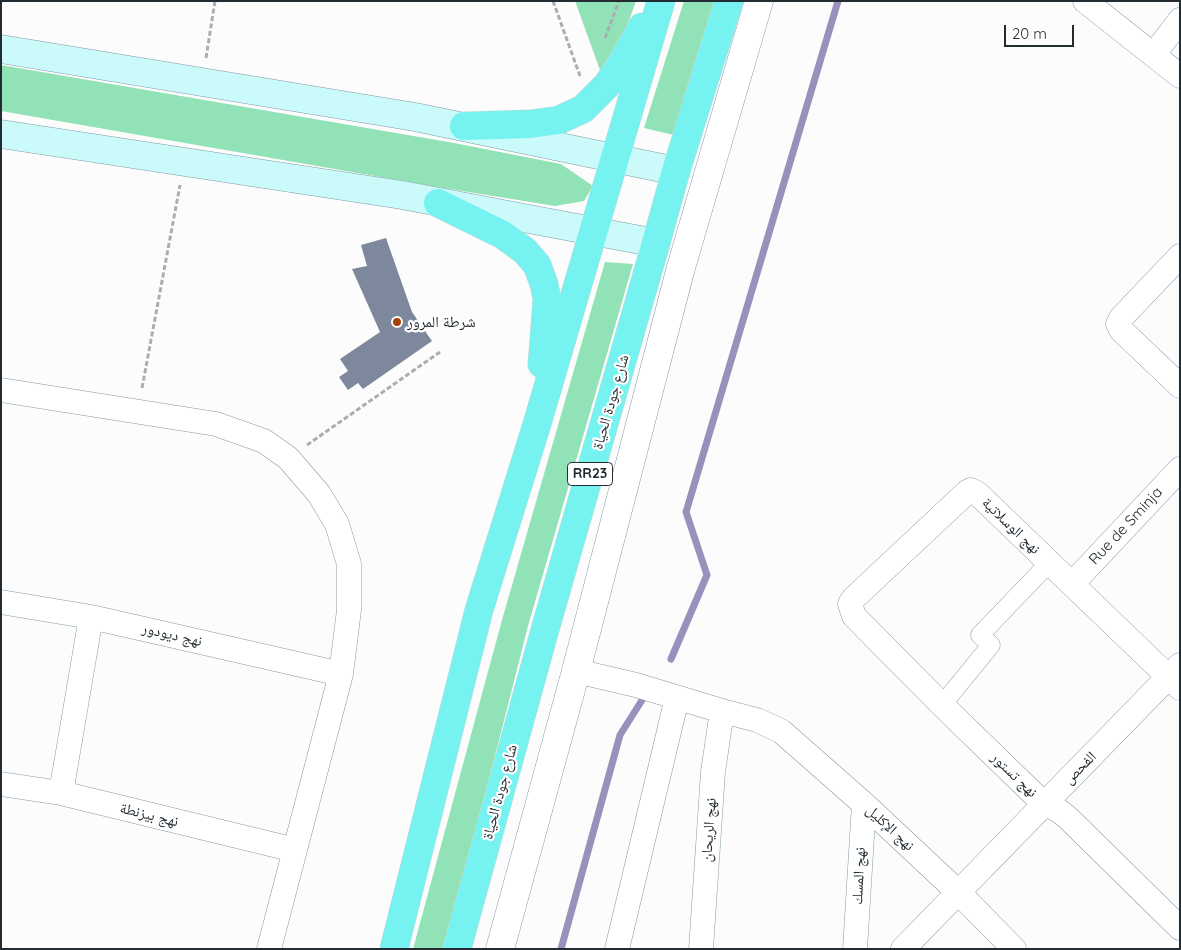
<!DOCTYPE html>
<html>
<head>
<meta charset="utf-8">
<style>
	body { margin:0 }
	#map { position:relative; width:1181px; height:950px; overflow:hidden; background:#fcfcfc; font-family:Quicksand,sans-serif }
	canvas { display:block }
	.frame { position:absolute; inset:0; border:2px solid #222c31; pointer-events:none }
	.scale { position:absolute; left:1004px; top:25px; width:70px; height:22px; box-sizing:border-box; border:2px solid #222c31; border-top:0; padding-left:6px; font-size:15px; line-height:18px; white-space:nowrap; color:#222c31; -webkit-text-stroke:4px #fff; paint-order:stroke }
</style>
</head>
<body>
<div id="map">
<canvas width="1181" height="950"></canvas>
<div class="frame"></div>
<div class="scale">20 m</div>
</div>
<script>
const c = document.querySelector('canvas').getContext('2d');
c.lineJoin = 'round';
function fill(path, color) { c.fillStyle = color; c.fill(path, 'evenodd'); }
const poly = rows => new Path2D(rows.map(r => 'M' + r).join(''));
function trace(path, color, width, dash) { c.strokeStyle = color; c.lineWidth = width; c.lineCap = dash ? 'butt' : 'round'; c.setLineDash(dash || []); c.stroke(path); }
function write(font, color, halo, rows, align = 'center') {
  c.font = font + ' Quicksand,"Noto Naskh Arabic",sans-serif'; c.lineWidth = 4.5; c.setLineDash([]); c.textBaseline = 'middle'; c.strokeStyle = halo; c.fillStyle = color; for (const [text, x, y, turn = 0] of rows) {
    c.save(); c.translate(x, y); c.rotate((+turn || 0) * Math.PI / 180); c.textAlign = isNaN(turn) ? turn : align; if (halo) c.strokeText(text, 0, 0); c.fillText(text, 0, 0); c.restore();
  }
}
const green = poly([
	[575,1,636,1,620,46,600,70],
	[684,1,724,1,682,137,644,128],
	[1,65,454,143,561,164,593,186,584,201,555,206,444,188,1,111],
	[605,262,633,264,528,626,446,949,413,949,502,620]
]);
const stream = poly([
	[671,659,707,575,686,512,838,1],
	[561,949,620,735,644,697]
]);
const building = poly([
	[386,238,412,312,432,341,363,389,358,383,348,390,339,377,348,371,340,359,380,332,352,269,367,266,361,245]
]);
const path = poly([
	[553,1,580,76],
	[605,38,619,1],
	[206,58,215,1],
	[142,388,180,185],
	[307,445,440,352]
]);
const pedestrian = poly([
	[942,705,991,645,980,635,1049,563]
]);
const minor = poly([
	[1085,1,1180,76],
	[1154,54,1180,20],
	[1180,256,1121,318,1118,324,1121,330,1180,386],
	[1,390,216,424,264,441,288,458,319,494,337,524,349,564,349,610,341,674,269,949],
	[1072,584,1180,469],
	[1,602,91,617,341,674],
	[576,671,636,685,722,711,757,720,781,731,864,804,958,892,1014,949],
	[1180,688,978,494,971,490,967,492,854,598,850,604,854,616,942,705,1044,804,1058,810,1068,818,1180,928],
	[1,784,61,793,295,850],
	[61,793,91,617],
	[617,949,677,698],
	[701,949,713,772,722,711],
	[855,949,864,804],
	[903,949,1180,665]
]);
const tertiary = poly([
	[500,949,576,671,680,271,759,1]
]);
const secondary = poly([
	[1,49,415,117,676,171],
	[1,134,402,195,656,243]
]);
const trunk = poly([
	[464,126,530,124,559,120,583,109,607,85,624,60,642,27],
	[438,203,503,235,525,251,537,265,544,284,547,299,542,364],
	[394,949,479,610,537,424,661,1],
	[457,949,544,633,656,243,676,171,729,1]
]);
const markers = [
	[397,322,5,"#a5420a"]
];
const shields = [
	[590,474,45]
];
const shieldNames = [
	["RR23",590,474]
];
const poiNames = [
	["شرطة المرور",407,322]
];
const streetNames = [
	["شارع جودة الحياة",611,402,-74],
	["نهج الوسلاتية",1011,526,44],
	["Rue de Sminja",1126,526,-47],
	["نهج ديودور",172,635,13],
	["الفحص",1080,768,-45],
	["نهج تستور",1014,775,44],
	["شارع جودة الحياة",500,792,-75],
	["نهج بيزنطة",149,815,14],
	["نهج الإكليل",890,828,43],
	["نهج الريحان",709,830,-86],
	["نهج المسك",859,876,-87]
];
fill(green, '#91e2b6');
trace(stream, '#9a90bc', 7);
fill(building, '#7e889c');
trace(pedestrian, '#829aa6', 19);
trace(minor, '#829aa6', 25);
trace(tertiary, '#829aa6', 29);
trace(secondary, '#829aa6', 29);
trace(trunk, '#d7d9da', 29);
trace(path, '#abaeb0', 3, [5, 2.5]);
trace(pedestrian, '#fff', 18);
trace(minor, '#fff', 24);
trace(tertiary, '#fff', 28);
trace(secondary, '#cbfafa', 28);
trace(trunk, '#76f2f0', 28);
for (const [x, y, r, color] of markers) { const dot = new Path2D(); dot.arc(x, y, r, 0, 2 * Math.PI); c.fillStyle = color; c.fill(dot); trace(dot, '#fff', 2); }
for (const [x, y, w] of shields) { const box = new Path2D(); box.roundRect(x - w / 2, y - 11.5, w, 23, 4); c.fillStyle = '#fff'; c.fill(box); trace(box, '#222c31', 1); }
write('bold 14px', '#222c31', null, shieldNames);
write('15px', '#222c31', '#fff', poiNames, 'left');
write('15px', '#222c31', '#fff', streetNames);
</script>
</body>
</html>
